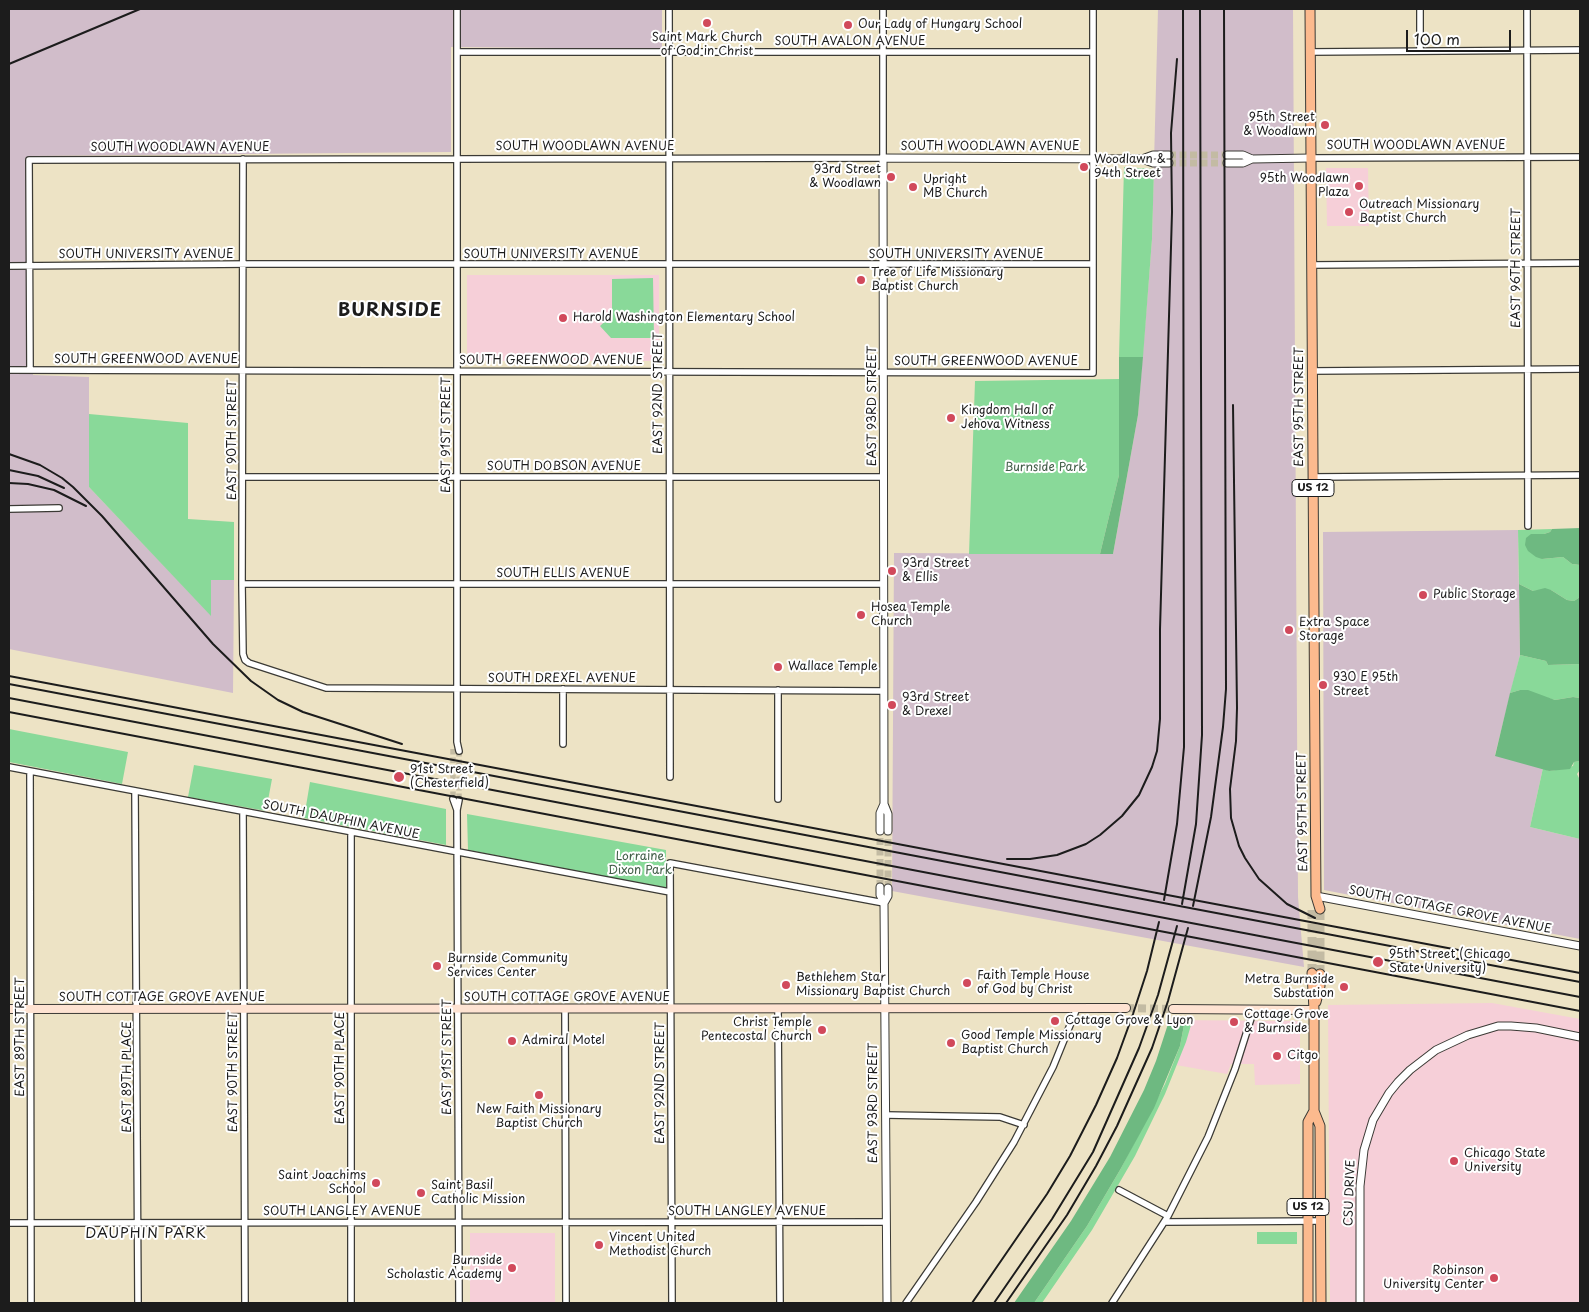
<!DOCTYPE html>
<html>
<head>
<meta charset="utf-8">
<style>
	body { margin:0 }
	#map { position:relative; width:1589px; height:1312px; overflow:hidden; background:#ede3c5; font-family:"Playpen Sans",sans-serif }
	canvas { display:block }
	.frame { position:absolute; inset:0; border:10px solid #1c1c1c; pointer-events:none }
	.scale { position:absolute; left:1406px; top:30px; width:105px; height:22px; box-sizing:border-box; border:2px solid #1c1c1c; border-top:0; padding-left:6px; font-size:15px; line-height:18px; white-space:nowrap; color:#1c1c1c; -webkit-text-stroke:4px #fff; paint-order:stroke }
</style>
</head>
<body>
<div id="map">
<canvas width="1589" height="1312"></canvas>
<div class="frame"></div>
<div class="scale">100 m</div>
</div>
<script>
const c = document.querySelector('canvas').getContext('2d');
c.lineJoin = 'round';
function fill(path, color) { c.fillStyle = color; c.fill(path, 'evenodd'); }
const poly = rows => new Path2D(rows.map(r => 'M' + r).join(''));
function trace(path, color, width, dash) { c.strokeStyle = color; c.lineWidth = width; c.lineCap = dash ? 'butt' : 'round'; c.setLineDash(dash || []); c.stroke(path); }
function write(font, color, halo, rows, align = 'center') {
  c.font = font + ' "Playpen Sans",sans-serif'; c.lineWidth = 4; c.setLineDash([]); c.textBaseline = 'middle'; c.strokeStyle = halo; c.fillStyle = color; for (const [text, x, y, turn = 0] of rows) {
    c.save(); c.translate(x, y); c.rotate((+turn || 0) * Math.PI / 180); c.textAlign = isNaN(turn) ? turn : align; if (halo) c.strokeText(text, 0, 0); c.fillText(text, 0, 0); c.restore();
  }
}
const built = poly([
	[1326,168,1368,168,1369,226,1327,226],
	[467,275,659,275,659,361,467,361],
	[1492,1003,1580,1019,1580,1303,1330,1303,1328,1005],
	[1169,1020,1297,1021,1300,1023,1300,1084,1255,1085,1254,1064,1231,1064,1227,1074,1176,1065,1190,1028,1168,1024],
	[470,1233,555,1233,555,1303,470,1303]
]);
const industrial = poly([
	[9,9,662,9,662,49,451,47,451,152,30,156,33,375,89,377,89,487,211,615,211,580,234,580,233,693,9,649],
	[1158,9,1293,9,1298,897,1304,967,892,891,894,553,1113,554,1138,415,1152,239],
	[1518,530,1520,655,1495,755,1543,768,1530,827,1580,839,1580,939,1324,890,1323,532]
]);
const green = poly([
	[1124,167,1154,169,1152,239,1143,357,1119,357],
	[653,278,654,338,611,338,600,326,612,315,612,279],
	[1119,379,1119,475,1100,554,969,554,975,381],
	[89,414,188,423,188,519,234,522,234,580,211,580,211,616,89,487],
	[1552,529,1550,532,1544,534,1531,534,1542,559,1563,557,1572,564,1580,565,1580,597,1574,601,1567,600,1551,590,1533,591,1519,584,1518,530],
	[1520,655,1546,661,1548,665,1580,664,1580,698,1573,697,1555,700,1520,690,1510,693],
	[9,729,128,752,122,784,9,762],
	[1580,761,1580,770,1577,774,1580,780,1580,839,1530,827,1543,768,1549,771,1562,769,1573,766,1574,762],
	[194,765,272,779,266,811,188,797],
	[310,782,446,809,446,845,304,818],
	[467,814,666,850,666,888,468,850],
	[1184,1025,1191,1025,1186,1042,1165,1094,1135,1156,1092,1230,1042,1303,1034,1303,1087,1226,1120,1170,1165,1084,1180,1046],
	[1257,1232,1297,1232,1297,1244,1257,1244]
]);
const forest = poly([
	[1119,357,1143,357,1138,415,1113,554,1100,554,1119,475],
	[1580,528,1580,565,1572,564,1563,557,1542,559,1536,557,1528,551,1525,545,1526,538,1531,534,1544,534,1550,532,1552,529],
	[1519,584,1533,591,1545,588,1551,590,1567,600,1574,601,1580,597,1580,664,1548,665,1546,661,1520,655],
	[1520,690,1528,690,1555,700,1573,697,1580,698,1580,761,1574,762,1570,769,1549,771,1495,756,1510,693],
	[1168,1024,1184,1025,1180,1046,1154,1108,1120,1170,1087,1226,1034,1303,1014,1303,1071,1221,1110,1157,1144,1090,1156,1061]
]);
const minorTunnel = poly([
	[453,749,453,799],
	[459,751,459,800]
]);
const tertiaryTunnel = poly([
	[1169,155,1227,155],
	[1169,163,1227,163],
	[880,887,880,831],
	[888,888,888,831]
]);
const secondaryTunnel = poly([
	[1126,1008,1173,1009]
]);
const primaryTunnel = poly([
	[1312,973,1312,908],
	[1320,974,1320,909]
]);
const minor = poly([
	[457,9,457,742,459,751],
	[669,9,670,777],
	[1420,9,1420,51],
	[1527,9,1528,526],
	[457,52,1093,52],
	[1310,52,1580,50],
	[1311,158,1580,157],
	[243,159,242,584,243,654,245,660,249,663,326,688,884,691],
	[1311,265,1580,263],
	[9,266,251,264,1093,264],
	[9,370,1093,373,1093,9],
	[30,370,29,160,883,158,883,9],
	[1312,371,1580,369],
	[243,477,884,477],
	[1313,477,1580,475],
	[9,509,59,508],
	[242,584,884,584],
	[778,690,778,799],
	[563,744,563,689],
	[9,767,670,892],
	[30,771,31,1303],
	[135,791,138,1303],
	[453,799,457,810],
	[243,812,245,1303],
	[351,832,351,1303],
	[565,1008,566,1303],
	[778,1009,780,1303],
	[886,1115,1000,1117,1024,1125],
	[1119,1190,1168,1216],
	[1165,1222,1320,1221],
	[9,1223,886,1222],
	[459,1303,457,810,459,800],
	[672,1303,670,863,884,903],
	[906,1303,976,1202,1014,1142,1053,1067,1077,1008],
	[1112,1303,1168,1216,1208,1137,1235,1069,1254,1009]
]);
const tertiary = poly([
	[1227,155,1243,155,1252,159,1311,158],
	[1142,159,1153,163,1169,163],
	[1227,163,1243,163,1252,159],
	[880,831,880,813,884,804],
	[888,831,888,814,884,804,883,158,1142,159,1153,155,1169,155],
	[880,887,880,895,884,903,887,1303],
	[1316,896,1580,946],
	[884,903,888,896,888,888],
	[1360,1303,1360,1186,1364,1150,1373,1120,1389,1093,1398,1082,1410,1070,1436,1050,1468,1035,1498,1026,1511,1026,1536,1028,1580,1037]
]);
const secondary = poly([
	[9,1009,1126,1008],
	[1173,1009,1314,1010]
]);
const primary = poly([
	[1310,9,1315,765,1316,896,1320,909],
	[1312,973,1314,1010,1314,1111,1320,1126,1321,1303],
	[1316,1002,1320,986,1320,974],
	[1308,1303,1308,1122,1314,1111]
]);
const rail = poly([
	[9,64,140,9],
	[1233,405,1237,708,1236,741,1230,789,1231,818,1239,846,1245,858,1259,879,1287,904,1315,918],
	[9,454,40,465,62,478,73,487,102,516,213,644,251,681,278,700,303,712,402,744],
	[9,470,38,476,64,488],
	[9,483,28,484,54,490,86,506],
	[9,676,1580,973],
	[9,684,1580,982],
	[9,698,1580,997],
	[9,712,1580,1011],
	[1007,859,1030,859,1057,855,1086,844,1100,835,1122,816,1139,795,1152,767,1157,751,1160,719,1160,629,1172,212,1171,133,1177,59],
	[1164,900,1177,824,1184,747,1183,9],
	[1182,904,1196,824,1202,735,1200,9],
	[1193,906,1211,817,1223,727,1226,689,1224,9],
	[972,1303,1047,1194,1070,1156,1096,1105,1117,1058,1133,1014,1147,971,1159,922],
	[994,1303,1052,1219,1093,1152,1139,1048,1158,995,1177,926],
	[1006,1303,1067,1215,1096,1166,1117,1126,1152,1048,1168,1001,1188,928]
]);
const markers = [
	[707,23,5,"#d1495b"],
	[848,25,5,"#d1495b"],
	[1325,125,5,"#d1495b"],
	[1084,167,5,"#d1495b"],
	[891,177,5,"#d1495b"],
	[1359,186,5,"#d1495b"],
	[913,187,5,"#d1495b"],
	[1349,212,5,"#d1495b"],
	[861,280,5,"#d1495b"],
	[563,318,5,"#d1495b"],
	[951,418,5,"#d1495b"],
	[892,571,5,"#d1495b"],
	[1423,595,5,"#d1495b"],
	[861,615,5,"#d1495b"],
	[1289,630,5,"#d1495b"],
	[778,667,5,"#d1495b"],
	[1323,685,5,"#d1495b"],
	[892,705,5,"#d1495b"],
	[399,777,6,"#d1495b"],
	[1378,962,6,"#d1495b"],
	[437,966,5,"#d1495b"],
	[967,983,5,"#d1495b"],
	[786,985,5,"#d1495b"],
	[1344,987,5,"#d1495b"],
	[1055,1021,5,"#d1495b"],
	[1234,1022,5,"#d1495b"],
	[822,1030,5,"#d1495b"],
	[512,1041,5,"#d1495b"],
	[951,1043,5,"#d1495b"],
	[1277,1056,5,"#d1495b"],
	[539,1095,5,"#d1495b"],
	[1454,1161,5,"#d1495b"],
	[376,1183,5,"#d1495b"],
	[421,1193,5,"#d1495b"],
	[599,1245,5,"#d1495b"],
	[512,1268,5,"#d1495b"],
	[1494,1278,5,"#d1495b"]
];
const shields = [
	[1313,488,42],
	[1308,1207,42]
];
const shieldNames = [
	["US 12",1313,488],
	["US 12",1308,1207]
];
const poiNames = [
	["Our Lady of Hungary School",858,25],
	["Saint Mark Church",707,38,"center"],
	["of God in Christ",707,52,"center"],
	["95th Street",1315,118,"right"],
	["& Woodlawn",1315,132,"right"],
	["Woodlawn &",1094,160],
	["94th Street",1094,174],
	["93rd Street",881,170,"right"],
	["& Woodlawn",881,184,"right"],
	["95th Woodlawn",1349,179,"right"],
	["Plaza",1349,193,"right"],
	["Upright",923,180],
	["MB Church",923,194],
	["Outreach Missionary",1359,205],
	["Baptist Church",1359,219],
	["Tree of Life Missionary",871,273],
	["Baptist Church",871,287],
	["Harold Washington Elementary School",573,318],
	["Kingdom Hall of",961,411],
	["Jehova Witness",961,425],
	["93rd Street",902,564],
	["& Ellis",902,578],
	["Public Storage",1433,595],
	["Hosea Temple",871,608],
	["Church",871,622],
	["Extra Space",1299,623],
	["Storage",1299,637],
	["Wallace Temple",788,667],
	["930 E 95th",1333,678],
	["Street",1333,692],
	["93rd Street",902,698],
	["& Drexel",902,712],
	["91st Street",410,770],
	["(Chesterfield)",410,784],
	["95th Street (Chicago",1389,955],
	["State University)",1389,969],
	["Burnside Community",447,959],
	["Services Center",447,973],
	["Faith Temple House",977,976],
	["of God by Christ",977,990],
	["Bethlehem Star",796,978],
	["Missionary Baptist Church",796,992],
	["Metra Burnside",1334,980,"right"],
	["Substation",1334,994,"right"],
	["Cottage Grove",1244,1015],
	["& Burnside",1244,1029],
	["Cottage Grove & Lyon",1065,1021],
	["Christ Temple",812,1023,"right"],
	["Pentecostal Church",812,1037,"right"],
	["Good Temple Missionary",961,1036],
	["Baptist Church",961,1050],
	["Admiral Motel",522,1041],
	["Citgo",1287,1056],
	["New Faith Missionary",539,1110,"center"],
	["Baptist Church",539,1124,"center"],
	["Chicago State",1464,1154],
	["University",1464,1168],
	["Saint Joachims",366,1176,"right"],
	["School",366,1190,"right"],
	["Saint Basil",431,1186],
	["Catholic Mission",431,1200],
	["Vincent United",609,1238],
	["Methodist Church",609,1252],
	["Burnside",502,1261,"right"],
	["Scholastic Academy",502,1275,"right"],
	["Robinson",1484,1271,"right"],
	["University Center",1484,1285,"right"]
];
const streetNames = [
	["SOUTH AVALON AVENUE",850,42],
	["SOUTH WOODLAWN AVENUE",1416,146],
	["SOUTH WOODLAWN AVENUE",585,147],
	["SOUTH WOODLAWN AVENUE",990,147],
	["SOUTH WOODLAWN AVENUE",180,148],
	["SOUTH UNIVERSITY AVENUE",146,255],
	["SOUTH UNIVERSITY AVENUE",551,255],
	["SOUTH UNIVERSITY AVENUE",956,255],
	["EAST 96TH STREET",1517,268,-90],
	["SOUTH GREENWOOD AVENUE",146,360],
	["SOUTH GREENWOOD AVENUE",551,361],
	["SOUTH GREENWOOD AVENUE",986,362],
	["EAST 92ND STREET",659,393,-90],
	["EAST 93RD STREET",873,406,-90],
	["EAST 95TH STREET",1300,407,-90],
	["EAST 91ST STREET",447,435,-90],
	["EAST 90TH STREET",233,440,-90],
	["SOUTH DOBSON AVENUE",564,467],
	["SOUTH ELLIS AVENUE",563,574],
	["SOUTH DREXEL AVENUE",562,679],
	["EAST 95TH STREET",1303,812,-91],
	["SOUTH DAUPHIN AVENUE",341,820,11],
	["SOUTH COTTAGE GROVE AVENUE",1450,910,11],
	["SOUTH COTTAGE GROVE AVENUE",162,998],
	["SOUTH COTTAGE GROVE AVENUE",567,998],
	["EAST 89TH STREET",21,1037,-90],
	["EAST 91ST STREET",448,1057,-90],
	["EAST 90TH PLACE",341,1068,-90],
	["EAST 90TH STREET",234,1072,-90],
	["EAST 89TH PLACE",128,1077,-90],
	["EAST 92ND STREET",661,1083,-90],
	["EAST 93RD STREET",874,1103,-90],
	["CSU DRIVE",1350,1193,-88],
	["SOUTH LANGLEY AVENUE",342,1212],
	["SOUTH LANGLEY AVENUE",747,1212]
];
const parkNames = [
	["Burnside Park",1045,468],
	["Lorraine",640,857],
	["Dixon Park",640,871]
];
const neighbourhoodNames = [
	["DAUPHIN PARK",146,1234]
];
const districtNames = [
	["BURNSIDE",390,311]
];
fill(built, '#f6cfd8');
fill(industrial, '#d1bdca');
fill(green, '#89d999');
fill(forest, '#6eb981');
trace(minorTunnel, '#c3bba3', 5.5, [5.5, 3]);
trace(tertiaryTunnel, '#c3bba3', 7, [7, 3.5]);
trace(secondaryTunnel, '#c3bba3', 8, [8, 4]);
trace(primaryTunnel, '#c3bba3', 9, [9, 4.5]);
trace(minor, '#3b3a35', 8);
trace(tertiary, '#3b3a35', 9);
trace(secondary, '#3b3a35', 10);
trace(primary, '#3b3a35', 11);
trace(minor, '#fff', 5.5);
trace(tertiary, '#fff', 7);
trace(secondary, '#fee3d2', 8);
trace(primary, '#fcba8e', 9);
trace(rail, '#1c1c1c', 2);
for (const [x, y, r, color] of markers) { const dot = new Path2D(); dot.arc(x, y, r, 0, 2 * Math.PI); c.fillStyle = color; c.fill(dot); trace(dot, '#fff', 2); }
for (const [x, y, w] of shields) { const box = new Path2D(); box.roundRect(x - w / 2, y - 8.5, w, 17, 4); c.fillStyle = '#fff'; c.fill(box); trace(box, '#1c1c1c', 1); }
write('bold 11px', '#1c1c1c', null, shieldNames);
write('12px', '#1c1c1c', '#fff', poiNames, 'left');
write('12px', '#1c1c1c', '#fff', streetNames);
write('12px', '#425e48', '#fff', parkNames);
c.letterSpacing = '1px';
write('14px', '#1c1c1c', '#fff', neighbourhoodNames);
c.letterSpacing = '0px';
c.letterSpacing = '1px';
write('bold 18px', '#1c1c1c', '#fff', districtNames);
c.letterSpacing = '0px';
</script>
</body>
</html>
